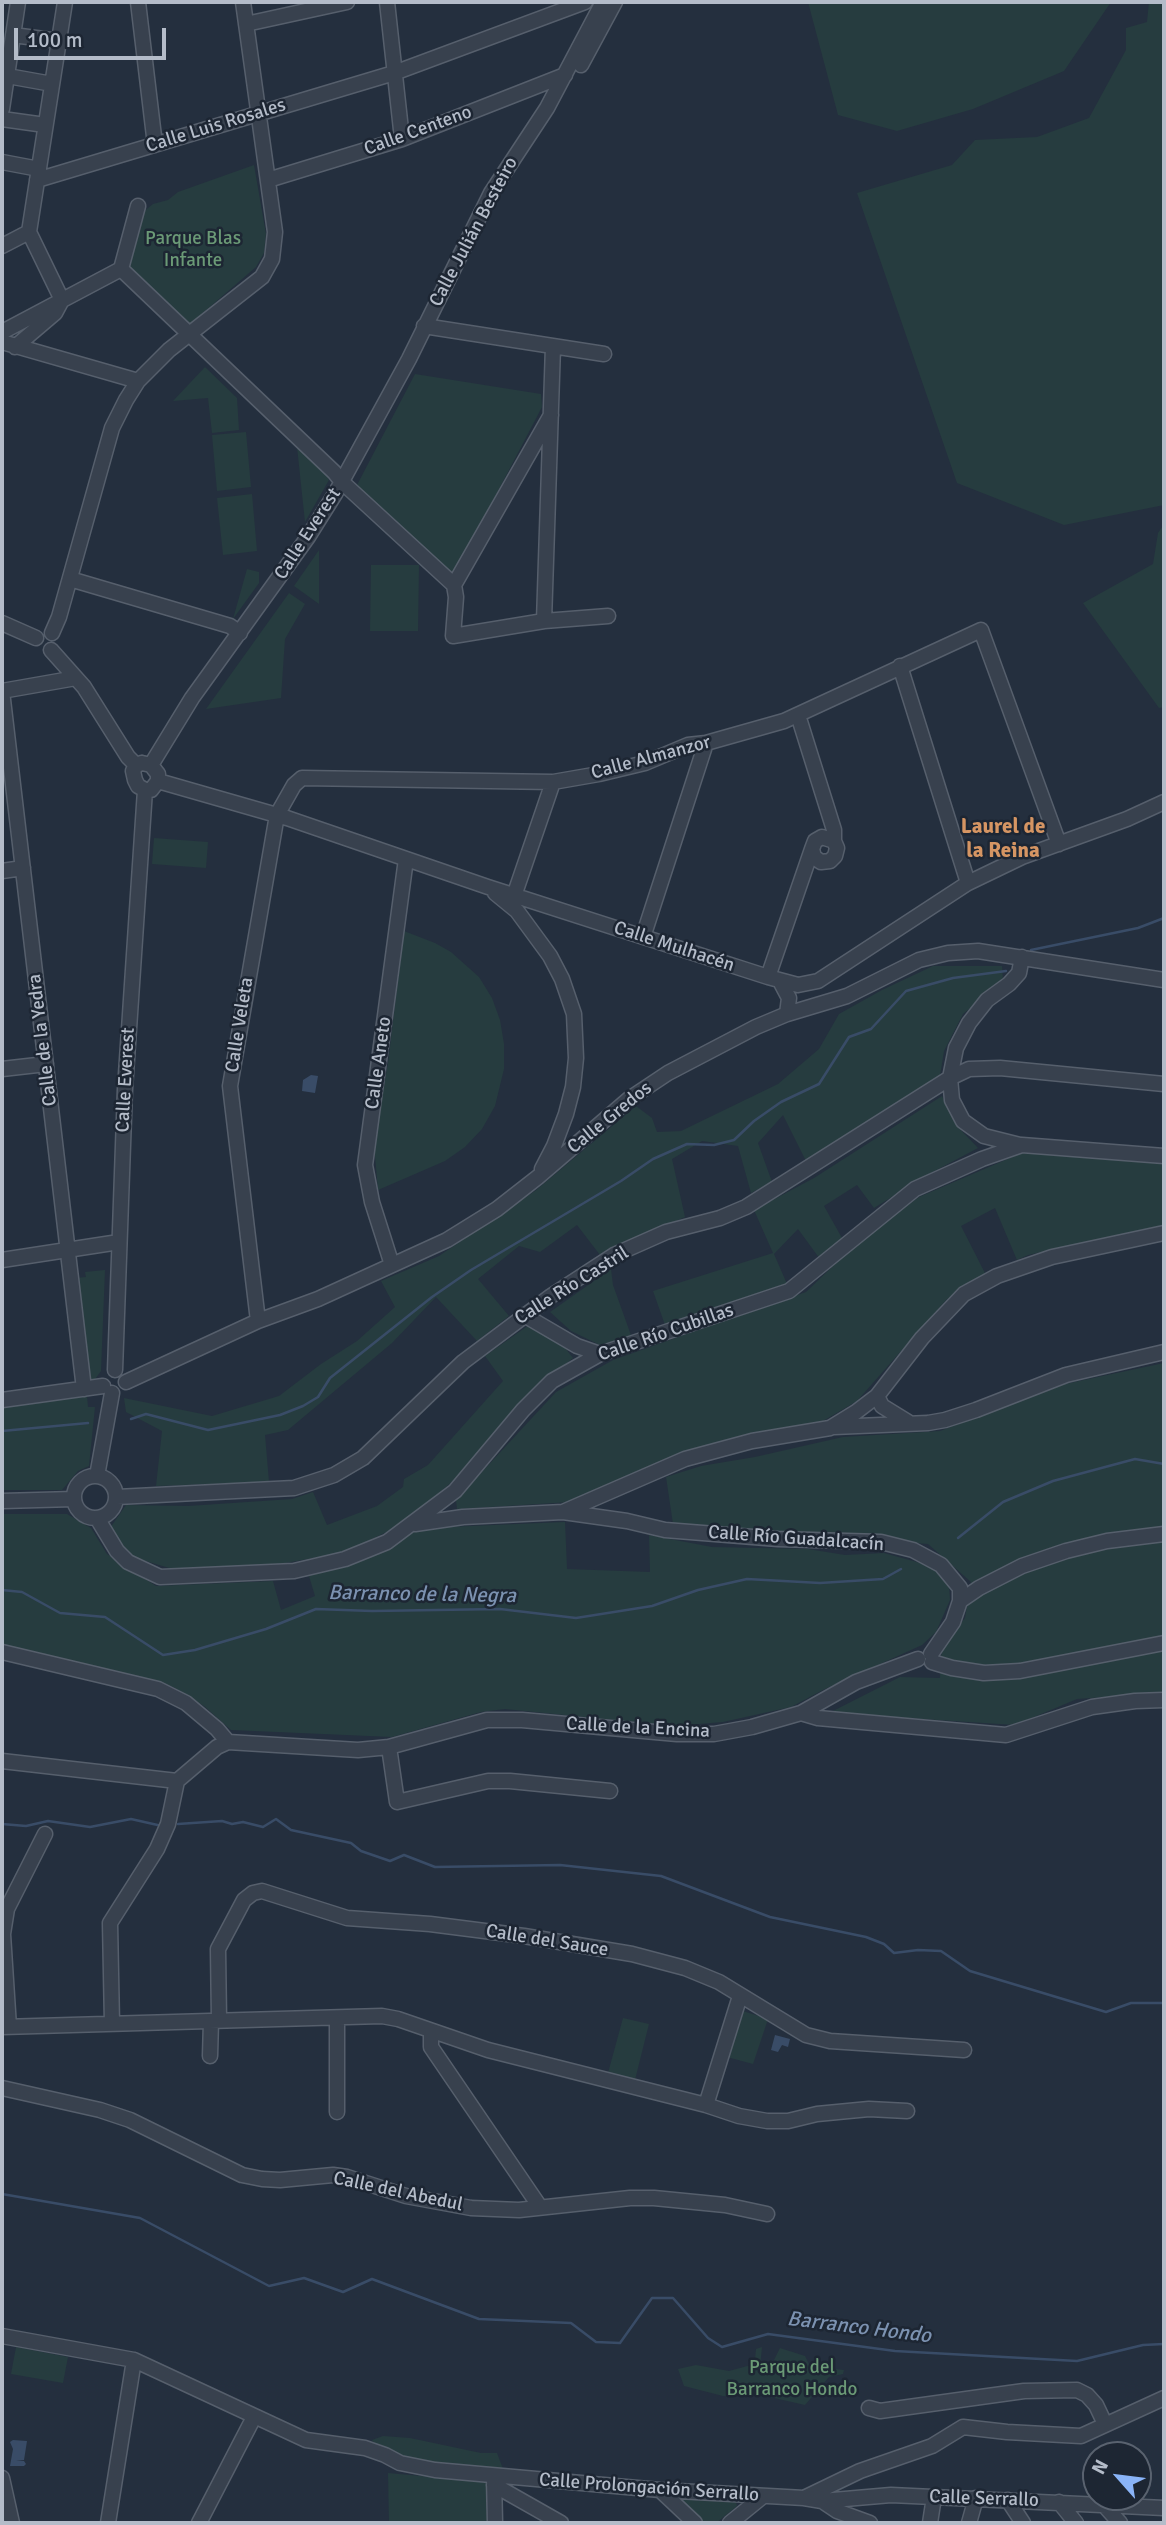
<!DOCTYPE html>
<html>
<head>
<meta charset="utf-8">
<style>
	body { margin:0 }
	#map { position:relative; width:1166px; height:2525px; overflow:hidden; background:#242f3e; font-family:Signika,sans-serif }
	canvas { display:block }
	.frame { position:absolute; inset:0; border:4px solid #b4bcc9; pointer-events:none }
	.north { position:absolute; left:1082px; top:2441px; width:70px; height:70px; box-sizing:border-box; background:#1d2633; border:2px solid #59626f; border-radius:50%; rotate:298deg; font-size:19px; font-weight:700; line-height:28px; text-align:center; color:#b4bcc9 }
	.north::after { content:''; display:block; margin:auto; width:24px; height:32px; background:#8ab4f8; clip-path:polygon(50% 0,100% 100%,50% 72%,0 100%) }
	.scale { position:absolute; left:14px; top:28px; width:152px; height:32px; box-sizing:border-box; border:4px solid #b4bcc9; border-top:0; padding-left:9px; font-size:21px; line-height:24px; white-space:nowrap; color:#b4bcc9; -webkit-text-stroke:5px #1d2633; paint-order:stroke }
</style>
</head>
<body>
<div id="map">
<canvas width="1166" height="2525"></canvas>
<div class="frame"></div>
<div class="north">N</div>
<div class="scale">100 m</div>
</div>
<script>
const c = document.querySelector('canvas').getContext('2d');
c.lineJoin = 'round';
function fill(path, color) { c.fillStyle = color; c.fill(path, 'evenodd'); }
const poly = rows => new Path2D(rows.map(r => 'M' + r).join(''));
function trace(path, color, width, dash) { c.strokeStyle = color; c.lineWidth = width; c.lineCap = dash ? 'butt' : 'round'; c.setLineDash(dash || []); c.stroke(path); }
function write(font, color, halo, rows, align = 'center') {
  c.font = font + ' Signika,sans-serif'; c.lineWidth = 5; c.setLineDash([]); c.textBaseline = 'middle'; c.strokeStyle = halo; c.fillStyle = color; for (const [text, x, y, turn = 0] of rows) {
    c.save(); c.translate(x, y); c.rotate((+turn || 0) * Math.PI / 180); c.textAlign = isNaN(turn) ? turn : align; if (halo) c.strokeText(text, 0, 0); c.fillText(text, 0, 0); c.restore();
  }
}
const green = poly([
	[808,2,1111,2,1064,71,973,109,897,131,838,115],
	[1149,2,1164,2,1164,505,1064,525,957,483,857,193,952,165,975,140,1037,137,1089,118,1126,50,1126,28,1147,22],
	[254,165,266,234,264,253,256,267,190,324,129,268,142,213,153,204,168,200,178,192],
	[205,367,237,398,239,430,212,433,208,398,173,401],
	[415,374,541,394,542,407,455,573,449,573,357,485],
	[246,432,251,487,217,491,212,435],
	[297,447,327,476,329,480,305,522],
	[252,494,257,551,223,555,217,498],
	[1164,524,1164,707,1159,708,1083,603,1153,564,1158,533],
	[319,550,319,604,294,586],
	[371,565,419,565,418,631,370,631],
	[247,569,259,572,259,583,233,619],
	[289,593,305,604,285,639,281,698,206,709],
	[154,838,208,842,206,868,152,864],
	[404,931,435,943,451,952,479,977,492,998,500,1020,504,1044,504,1069,495,1106,482,1129,465,1147,445,1161,378,1190,374,1145,388,1063],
	[933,966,1002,966,1003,981,963,1014,944,1051,940,1076,806,1161,783,1115,758,1143,772,1182,751,1193,738,1146,702,1141,672,1159,685,1217,600,1255,577,1225,540,1252,519,1246,478,1279,509,1316,477,1341,436,1297,392,1343,288,1430,265,1435,269,1482,156,1486,162,1431,126,1412,124,1398,212,1416,279,1396,321,1364,357,1341,395,1307,381,1281,439,1256,535,1191,636,1106,652,1118,657,1132,681,1131,778,1084,819,1049,839,1014,882,990],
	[942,1096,956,1125,978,1148,929,1174,874,1208,857,1185,824,1206,842,1238,820,1259,798,1229,774,1254,787,1284,665,1325,653,1291,773,1253,754,1210,814,1178],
	[1024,1152,1142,1160,1164,1165,1164,1225,1028,1255,1017,1260,995,1208,961,1226,987,1277,947,1299,857,1401,818,1424,694,1449,571,1502,457,1509,456,1500,556,1392,613,1360,806,1292,859,1241,919,1197],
	[611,1269,613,1285,632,1338,602,1346,571,1331,550,1312],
	[105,1270,101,1371,93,1382,89,1381,76,1278,86,1277,85,1272],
	[529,1325,562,1344,573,1358,538,1387,453,1481,403,1524,343,1553,268,1566,176,1570,139,1559,121,1550,110,1528,126,1505,188,1506,292,1499,313,1492,327,1525,377,1506,403,1487,404,1479,428,1465,503,1381,485,1356],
	[1164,1363,1164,1693,1077,1699,1015,1725,829,1713,900,1677,940,1678,942,1645,965,1618,971,1582,928,1544,673,1524,666,1477,701,1466,755,1457,843,1437,940,1431,1065,1384],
	[87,1396,88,1407,95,1407,89,1466,78,1471,62,1490,2,1490,2,1408],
	[2,1514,67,1514,91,1528,107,1554,156,1586,273,1581,281,1610,315,1596,309,1576,381,1553,409,1534,424,1528,565,1522,567,1569,650,1572,649,1535,712,1547,808,1549,845,1555,884,1553,924,1564,939,1573,949,1585,950,1600,936,1632,922,1645,823,1690,791,1707,723,1722,675,1726,505,1709,481,1712,392,1737,231,1730,204,1706,173,1687,2,1644],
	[743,2011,768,2019,753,2064,727,2057],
	[623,2018,649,2024,635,2080,608,2073],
	[16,2347,68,2357,63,2383,11,2374],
	[762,2347,760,2367,763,2373,770,2375,773,2362,780,2348,805,2356,810,2366,844,2370,843,2374,829,2377,805,2405,761,2395,723,2396,684,2386,678,2369,696,2365,729,2371,751,2365,755,2360,756,2349],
	[383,2436,410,2438,481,2453,497,2453,503,2469,454,2467,398,2458,377,2449,372,2440],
	[388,2473,488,2482,489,2523,389,2523],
	[678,2498,736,2502,737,2506,716,2523,702,2523,677,2502]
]);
const water = poly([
	[311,1075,318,1076,315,1093,302,1091,303,1080],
	[775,2035,790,2039,788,2047,782,2045,778,2052,771,2050],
	[13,2440,27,2441,24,2460,16,2460,24,2461,26,2464,24,2466,10,2466,13,2449,10,2442]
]);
const stream = poly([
	[1031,950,1138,928,1164,918],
	[131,1419,146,1414,208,1430,280,1415,303,1406,318,1397,330,1378,432,1297,471,1270,621,1181,653,1159,687,1144,714,1145,734,1140,754,1121,781,1102,819,1084,849,1037,871,1029,906,991,953,978,1006,971],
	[2,1431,88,1423],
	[958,1538,1003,1502,1053,1481,1135,1459,1164,1464],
	[2,1590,22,1592,60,1613,105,1617,163,1655,195,1650,266,1629,316,1609,372,1611,500,1609,576,1618,652,1606,698,1590,747,1579,820,1583,883,1579,901,1569],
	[2,1824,26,1826,48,1821,90,1827,131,1819,162,1826],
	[178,1824,222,1821,232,1824,243,1822,263,1827,276,1819,291,1830,351,1843,361,1851,390,1861,404,1855,435,1867,560,1865,661,1876,770,1917,866,1937,884,1944,894,1953,918,1950,941,1951,970,1971,1106,2012,1131,2003,1164,2003],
	[2,2194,140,2218,269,2286,304,2278,343,2292,372,2279,479,2319,571,2323,596,2342,620,2343,652,2298,673,2298,708,2338,722,2347,768,2334,895,2351,1077,2361,1143,2345,1164,2344]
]);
const minor = poly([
	[138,2,155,145],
	[387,2,402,139],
	[246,24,347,2],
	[13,35,59,41],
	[581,65,615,2],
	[2,75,52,84],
	[2,109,18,2],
	[2,119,45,125],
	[2,162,39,169],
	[37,180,394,73,585,2],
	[268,180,402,139,565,75],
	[2,246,29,232],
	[121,269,138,206],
	[424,326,604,354],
	[2,332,121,269,334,472,342,482,454,585],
	[2,342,138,381],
	[15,347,55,313,62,300,29,232,65,2],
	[551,415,454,585,456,597,453,636,544,621,608,616],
	[70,579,230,626,240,633],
	[544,621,553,346],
	[2,623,36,638],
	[52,633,59,617,112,428,126,400,138,381,169,350,262,277,272,259,275,232,243,2],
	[51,650,84,687,128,757,136,765],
	[900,666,968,883],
	[2,691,84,1389],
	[2,691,76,678],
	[798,715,834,830,834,841,837,848,835,856,830,861,821,862,814,857,812,849,815,841,822,837,834,841],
	[142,763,151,765,158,774,158,781,151,790,145,790,138,786,135,780,133,771,136,765,142,763],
	[151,765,192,698,308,537,335,494,409,359,491,193,547,108,603,2],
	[158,781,287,818,488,887,768,977,798,985,818,981,968,883,1022,857,1127,819,1164,802],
	[2,871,23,868],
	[495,893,517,911,550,956,562,979,574,1014,576,1058,573,1087,566,1114,554,1146,542,1169],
	[514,896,553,782],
	[643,937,706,743],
	[768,977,812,849],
	[780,981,789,998,787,1014],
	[2,1069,46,1064],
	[1020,1145,984,1136,963,1121,952,1100,950,1078,956,1048,969,1023,987,1000,1009,984,1019,973,1022,957],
	[2,1260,119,1242],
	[392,1265,372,1202,365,1165,406,859],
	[524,1315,577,1346,600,1354],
	[258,1321,230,1086,277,815,294,785,302,778,553,782,599,774,645,763,688,745,706,743,784,721,981,630,1059,844],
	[115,1370,125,1089,145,790],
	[126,1382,258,1321,318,1299,447,1240,497,1209,538,1177,629,1099,668,1073,756,1027,787,1014,847,996,919,960,948,953,978,951,1164,980],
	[877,1396,882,1406,908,1422],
	[2,1400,103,1386],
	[834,1427,928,1423,945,1420,976,1410,1066,1375,1164,1352],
	[97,1476,112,1393],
	'74 1497a21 21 0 1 1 42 0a21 21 0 1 1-42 0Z',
	[117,1497,294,1488,334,1475,363,1458,463,1362,551,1296,614,1255,666,1232,720,1218,746,1207,950,1078,969,1069,1000,1068,1164,1084],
	[2,1501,74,1499],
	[563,1512,685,1459,752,1441,830,1428,856,1412,877,1396,922,1338,964,1294,997,1276,1052,1257,1164,1233],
	[97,1518,117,1551,128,1562,160,1577,294,1571,345,1559,387,1542,455,1491,523,1410,552,1381,600,1354,789,1291,915,1189,982,1159,1022,1145,1164,1156],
	[415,1524,463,1517,563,1512,627,1521,665,1530,778,1539,881,1542,913,1550,941,1565,960,1588,960,1601,953,1622,931,1654],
	[960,1601,979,1588,1022,1566,1066,1551,1107,1541,1164,1534],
	[2,1652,158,1689,186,1703,217,1729,228,1742],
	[932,1662,952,1668,984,1673,1020,1671,1164,1643],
	[801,1713,818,1718,1006,1735,1092,1707,1135,1701,1164,1700],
	[389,1747,397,1802,488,1781,510,1781,610,1791],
	[2,1761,177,1781],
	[337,2018,337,2112],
	[219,2020,218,1949,244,1900,253,1893,262,1891,347,1918,430,1924,524,1936,632,1954,685,1968,719,1982,806,2035,830,2041,964,2050],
	[112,2024,110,1923,157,1849,168,1824,177,1781,217,1747,228,1742,358,1750,389,1747,487,1720,522,1720,677,1734,714,1734,752,1727,801,1713,856,1682,918,1659],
	[2,2027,382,2016,398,2019,488,2050,706,2105,739,2116,767,2121,788,2121,817,2114,869,2109,907,2111],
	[9,2027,3,1934,7,1909,45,1834],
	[431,2031,431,2047,540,2207],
	[210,2056,211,2021],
	[2,2088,100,2110,130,2120,242,2175,262,2179,280,2180,333,2175,347,2177,406,2196,471,2208,519,2210,630,2198,654,2198,725,2205,767,2214],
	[706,2105,740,1996],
	[2,2336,134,2360,306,2440,365,2448,385,2455,400,2463,435,2470,660,2490,804,2498,822,2501,891,2495,1164,2508],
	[869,2408,880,2411,1024,2391,1077,2390,1087,2395,1096,2405,1105,2424],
	[2,2478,12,2523],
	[494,2478,495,2523],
	[494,2485,561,2523],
	[660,2490,695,2523],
	[804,2498,860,2471,932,2446,963,2427,1007,2432,1081,2436,1164,2398],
	[1008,2500,1023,2523],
	[822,2501,837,2511,870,2523],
	[1059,2502,1076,2523],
	[1103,2504,1120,2523],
	[108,2523,134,2360],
	[199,2523,254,2417],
	[730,2523,762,2497],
	[930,2523,934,2497],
	[969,2523,976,2498]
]);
const streetNames = [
	["Calle Luis Rosales",216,126,-17],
	["Calle Centeno",418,131,-20],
	["Calle Julián Besteiro",474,232,-62],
	["Calle Everest",308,534,-57],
	["Calle Almanzor",651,758,-15],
	["Calle Mulhacén",674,947,18],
	["Calle Veleta",240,1025,-81],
	["Calle de la Yedra",43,1040,-97],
	["Calle Aneto",379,1063,-82],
	["Calle Everest",126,1080,-87],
	["Calle Gredos",610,1118,-39],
	["Calle Río Castril",572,1286,-32],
	["Calle Río Cubillas",666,1333,-19],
	["Calle Río Guadalcacín",796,1539,4],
	["Calle de la Encina",638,1728,3],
	["Calle del Sauce",547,1941,9],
	["Calle del Abedul",398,2192,12],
	["Calle Prolongación Serrallo",649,2488,4],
	["Calle Serrallo",984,2499,2]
];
const parkNames = [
	["Parque Blas",193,239],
	["Infante",193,261],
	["Parque del",792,2368],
	["Barranco Hondo",792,2390]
];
const neighbourhoodNames = [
	["Laurel de",1003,827],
	["la Reina",1003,851]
];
const waterNames = [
	["Barranco de la Negra",422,1595,1],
	["Barranco Hondo",859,2328,7]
];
fill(green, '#263c3f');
fill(water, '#394c67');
trace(stream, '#394c67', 2.5);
trace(minor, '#565f6c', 17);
trace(minor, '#38414e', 14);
write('19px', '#b4bcc9', '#1d2633', streetNames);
write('19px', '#6b9a76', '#1d2633', parkNames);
write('bold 21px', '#d59563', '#1d2633', neighbourhoodNames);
write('italic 21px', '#7c92b1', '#1d2633', waterNames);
</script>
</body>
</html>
